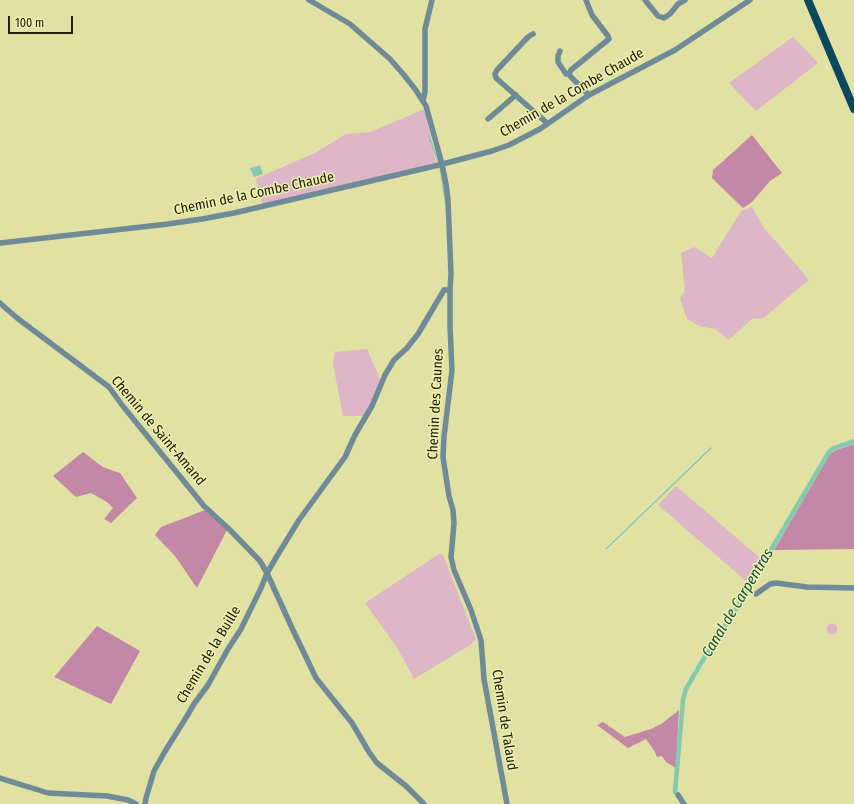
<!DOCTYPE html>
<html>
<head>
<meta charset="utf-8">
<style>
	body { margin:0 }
	#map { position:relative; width:854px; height:804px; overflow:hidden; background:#e0e1a3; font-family:"Fira Sans Condensed",sans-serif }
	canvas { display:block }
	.scale { position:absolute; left:8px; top:16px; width:65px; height:18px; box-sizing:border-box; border:2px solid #202007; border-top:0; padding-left:5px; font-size:12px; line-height:14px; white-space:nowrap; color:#202007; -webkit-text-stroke:3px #edefb0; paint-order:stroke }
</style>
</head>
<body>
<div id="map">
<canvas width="854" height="804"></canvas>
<div class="scale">100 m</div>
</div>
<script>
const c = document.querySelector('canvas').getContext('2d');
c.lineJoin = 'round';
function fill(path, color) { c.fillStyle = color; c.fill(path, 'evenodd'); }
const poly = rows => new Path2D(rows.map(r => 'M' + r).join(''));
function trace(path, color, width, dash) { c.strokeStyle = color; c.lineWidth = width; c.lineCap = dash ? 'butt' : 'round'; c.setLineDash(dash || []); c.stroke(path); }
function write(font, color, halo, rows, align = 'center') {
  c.font = font + ' "Fira Sans Condensed",sans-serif'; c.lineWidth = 3; c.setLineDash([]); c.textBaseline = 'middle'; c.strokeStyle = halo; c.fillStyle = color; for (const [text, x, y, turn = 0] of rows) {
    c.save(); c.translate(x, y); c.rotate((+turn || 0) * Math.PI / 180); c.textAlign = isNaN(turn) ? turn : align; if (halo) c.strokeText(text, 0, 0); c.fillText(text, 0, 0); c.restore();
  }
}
const green = poly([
	[793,37,818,63,756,111,729,83],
	[425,109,436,163,266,204,262,203,256,180,257,178,315,153,346,134,370,132],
	[752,207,764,228,788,255,809,280,762,319,753,318,729,340,715,329,699,326,687,319,680,298,685,291,681,253,694,247,712,258,741,211],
	[367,349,380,379,370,405,364,416,343,416,333,364,335,352],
	[676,486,760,558,746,581,658,505],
	[439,554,443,555,476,639,470,645,414,679,398,649,365,603],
	'826.5 629a5.5 5.5 0 1 1 11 0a5.5 5.5 0 1 1-11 0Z'
]);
const forest = poly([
	[752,135,782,173,770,181,752,202,743,208,712,178,713,170],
	[854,444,854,549,774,550,830,454,836,450],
	[83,452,103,467,120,473,137,498,111,523,104,519,113,508,107,502,91,493,76,497,53,476],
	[205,510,227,530,197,588,175,556,155,535,161,527],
	[97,626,140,651,111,704,54,677],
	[679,710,676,768,666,762,662,756,657,757,655,752,646,739,628,748,597,725,603,722,625,737,651,729,661,724]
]);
const water = poly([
	[260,165,263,174,254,177,253,175,250,168]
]);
const stream = poly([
	[429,136,440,167,446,205],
	[606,549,711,448]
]);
const canal = poly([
	[675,792,683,700,686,689,704,658,734,612,829,452,834,448,854,441]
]);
const minor = poly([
	[309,0,350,24,390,59,404,75,415,89,426,106,442,164,446,184,448,200,451,274,450,290,450,326,452,370,444,437,443,457,449,496,453,510,454,523,451,557,454,570,471,610,481,640,484,679,507,804],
	[586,0,592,15,608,36,609,39,571,70,569,74,571,77,589,95],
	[645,0,658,16,664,18,670,14,678,4,685,0],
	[533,34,528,37,497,70,495,74,496,78,547,123],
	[560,51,558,56,558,62,566,74,569,74],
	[423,101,425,92,425,29,432,0],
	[488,119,516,95],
	[439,165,492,151,509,145,540,129,589,95,675,50,750,0],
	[0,243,168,224,202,219,234,213,439,165],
	[0,303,1,304,17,318,109,387,122,405,204,506,230,530,260,561,267,573,292,628,316,678,352,723,369,752,377,763,406,786,424,804],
	[756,594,770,584,776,583,807,587,854,588],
	[0,778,48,793,107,796,128,800,136,804],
	[678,795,684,804],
	[145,804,146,798,154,771,164,753,187,716,194,704,208,685,228,649,241,629,261,588,267,573,277,556,299,520,345,457,355,435,372,406,385,375,394,360,407,348,418,334,444,290,450,290]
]);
const primary = poly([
	[808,0,854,109]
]);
const streetNames = [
	["Chemin de la Combe Chaude",572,93,-30],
	["Chemin de la Combe Chaude",254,194,-12],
	["Chemin des Caunes",436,404,-87],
	["Chemin de Saint-Amand",158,431,50],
	["Chemin de la Buille",209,655,-59],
	["Chemin de Talaud",504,720,81]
];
const waterNames = [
	["Canal de Carpentras",738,603,-59]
];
fill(green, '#ddb6c8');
fill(forest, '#c388a5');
fill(water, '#83caaf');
trace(stream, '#83caaf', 1.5);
trace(canal, '#83caaf', 4.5);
trace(minor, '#708b98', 5.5);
trace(primary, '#0a485e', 8);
write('14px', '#202007', '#edefb0', streetNames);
write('italic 15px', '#134e3c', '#edefb0', waterNames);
</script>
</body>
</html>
